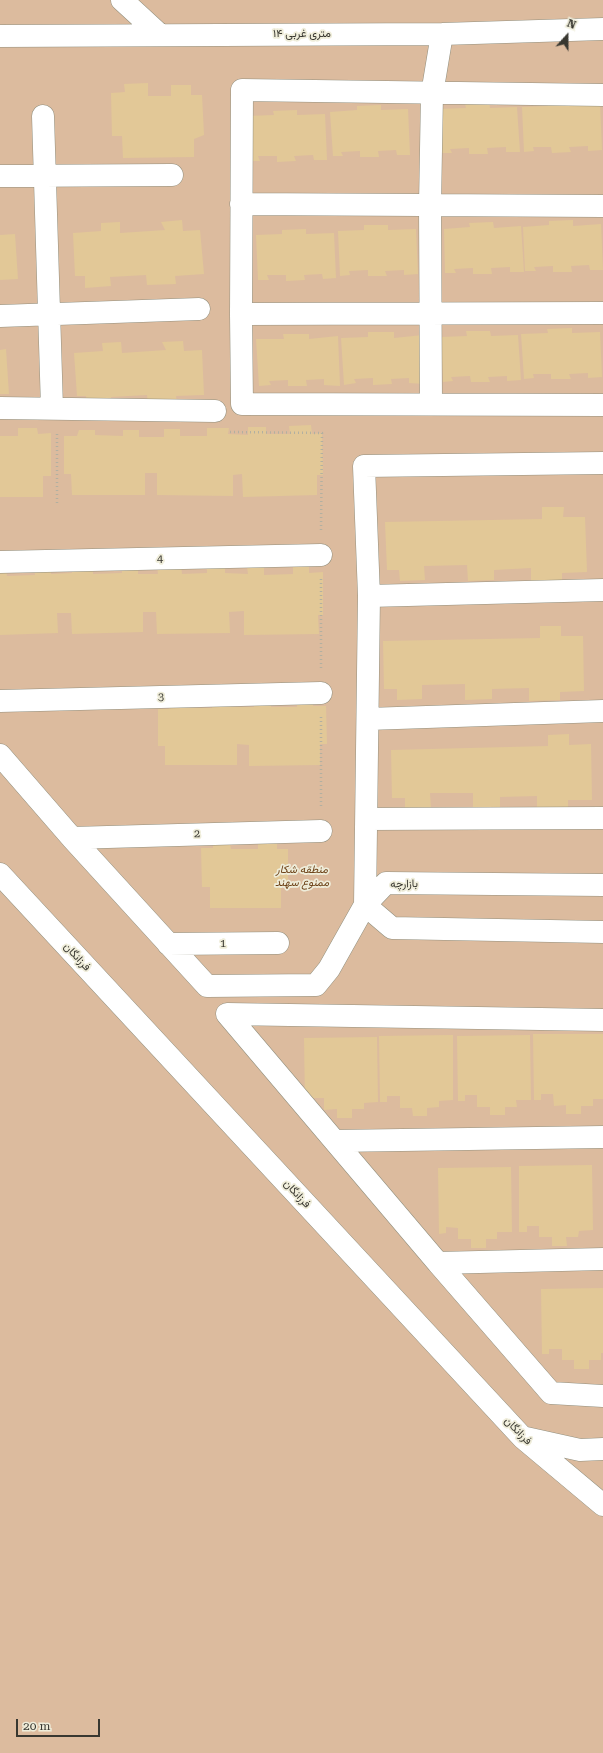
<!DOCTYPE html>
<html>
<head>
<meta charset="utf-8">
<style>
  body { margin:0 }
  #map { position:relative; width:603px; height:1753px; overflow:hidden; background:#efedda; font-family:"Roboto Serif",serif }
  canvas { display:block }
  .north { position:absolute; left:547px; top:16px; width:40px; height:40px; -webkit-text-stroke:3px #efedda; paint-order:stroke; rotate:21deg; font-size:11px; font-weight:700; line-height:16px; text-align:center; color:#383730 }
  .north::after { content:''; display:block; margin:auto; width:14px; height:18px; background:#383730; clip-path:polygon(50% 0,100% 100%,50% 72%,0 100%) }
  .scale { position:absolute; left:16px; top:1719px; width:84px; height:18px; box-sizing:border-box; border:2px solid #383730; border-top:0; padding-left:5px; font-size:12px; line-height:14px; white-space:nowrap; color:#383730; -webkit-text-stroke:3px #efedda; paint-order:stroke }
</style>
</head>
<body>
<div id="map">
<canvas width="603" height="1753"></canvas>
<div class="north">N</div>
<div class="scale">20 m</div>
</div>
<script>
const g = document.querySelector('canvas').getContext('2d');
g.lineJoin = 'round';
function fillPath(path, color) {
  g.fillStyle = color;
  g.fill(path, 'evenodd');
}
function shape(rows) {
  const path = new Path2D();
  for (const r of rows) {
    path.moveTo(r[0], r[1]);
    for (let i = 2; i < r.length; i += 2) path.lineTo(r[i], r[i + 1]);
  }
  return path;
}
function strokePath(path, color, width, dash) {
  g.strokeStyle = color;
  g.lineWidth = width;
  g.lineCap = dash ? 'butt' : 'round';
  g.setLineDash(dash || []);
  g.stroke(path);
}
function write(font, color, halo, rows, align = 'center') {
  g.font = font + ' "Roboto Serif",Vazirmatn,serif';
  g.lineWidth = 3.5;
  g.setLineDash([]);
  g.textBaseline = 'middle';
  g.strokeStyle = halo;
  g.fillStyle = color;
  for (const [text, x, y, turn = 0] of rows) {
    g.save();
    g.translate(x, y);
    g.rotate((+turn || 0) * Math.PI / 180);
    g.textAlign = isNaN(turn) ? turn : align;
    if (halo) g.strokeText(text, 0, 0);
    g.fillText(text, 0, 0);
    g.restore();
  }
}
const green = shape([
  [0,0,603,0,603,1753,0,1753]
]);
const building = shape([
  [148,83,148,96,171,96,171,85,191,85,191,95,202,95,204,135,194,139,194,157,123,158,122,136,112,136,111,93,125,92,124,84],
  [572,101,572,106,600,104,602,150,588,151,588,146,569,147,571,152,552,153,551,147,533,147,534,151,524,152,522,107,548,106,547,102],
  [489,102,490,108,517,107,520,152,506,152,506,147,487,148,488,154,469,154,469,148,450,149,452,153,442,153,439,109,466,108,465,104],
  [381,105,381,110,408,109,410,155,397,155,396,150,378,151,379,157,360,157,360,151,341,152,343,156,333,156,330,112,357,110,357,106],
  [297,110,297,115,325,114,327,160,314,160,313,155,294,156,296,161,277,162,277,156,258,156,260,161,249,161,247,116,274,115,273,111],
  [182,220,183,231,200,230,204,274,175,276,176,284,147,285,146,275,110,277,111,286,85,288,85,276,75,276,73,233,101,231,101,223,120,222,120,233,165,230,161,222],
  [573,220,573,226,601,224,603,270,590,270,589,265,571,266,572,272,553,272,553,266,534,267,536,271,525,271,523,227,549,225,549,221],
  [493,222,494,228,521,226,524,272,510,272,510,267,491,268,492,274,473,274,473,268,454,269,456,273,445,273,444,229,470,227,469,223],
  [364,225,388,225,388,230,416,229,418,274,404,275,404,270,385,271,387,276,368,276,368,270,349,271,350,275,340,276,338,231,364,230],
  [306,229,306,234,334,233,336,278,323,279,322,274,304,275,305,280,286,281,286,275,267,275,269,280,258,280,256,235,282,234,282,230],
  [15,234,18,279,0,280,0,235],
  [572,328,572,333,600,332,602,377,588,378,588,373,569,374,571,379,551,379,551,374,533,374,534,378,524,379,521,334,548,333,547,329],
  [466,331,490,331,491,336,518,335,521,380,507,381,507,376,488,377,490,382,471,382,470,376,451,377,453,381,443,382,441,337,467,336],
  [368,332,394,332,394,338,423,335,425,384,409,383,409,378,391,379,392,384,373,385,373,378,354,379,356,383,344,385,341,338,368,337],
  [283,334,309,334,309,339,338,336,340,386,324,385,324,379,306,380,307,386,288,386,288,380,269,381,271,385,259,386,256,339,284,339],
  [183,341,184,351,202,350,204,395,176,396,177,404,148,405,147,395,111,397,111,406,87,407,86,396,77,396,74,353,103,351,102,343,121,342,122,353,166,350,162,342],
  [6,349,9,394,0,394,0,350],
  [311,425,312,434,322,433,323,475,317,475,317,495,243,497,242,474,233,475,233,496,157,495,157,473,145,473,145,495,72,495,71,474,64,474,64,436,77,436,79,430,95,430,95,435,123,436,123,430,139,430,139,437,164,437,164,429,180,429,180,436,207,436,207,428,229,428,228,434,248,435,248,427,266,427,266,434,290,434,289,426],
  [18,428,37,428,38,434,51,433,51,476,43,476,43,497,0,497,0,436,18,436],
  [542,507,564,507,563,517,585,517,587,572,562,573,562,581,531,582,531,568,494,570,494,580,468,581,467,565,424,566,425,580,400,581,399,570,387,570,385,522,542,519],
  [225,565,225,573,248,574,247,567,264,567,264,575,293,574,293,566,309,566,309,573,323,572,323,615,318,615,319,634,244,635,244,611,229,612,230,633,157,634,156,612,143,612,143,632,72,634,71,613,57,613,58,633,0,635,0,570,6,570,7,576,35,575,34,569,51,568,51,574,72,573,72,567,93,567,93,574,122,573,122,567,138,567,138,574,158,574,157,566,181,566,182,574,207,573,207,566],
  [540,626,561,626,561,636,583,636,584,691,560,692,560,700,529,701,529,688,492,689,492,699,465,700,465,684,422,685,422,699,397,700,397,689,384,689,383,641,540,638],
  [297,699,313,699,313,706,326,706,327,744,320,744,320,765,249,766,249,745,237,744,237,765,165,765,165,746,158,746,158,709,169,709,169,702,185,702,185,708,212,708,212,701,231,701,231,707,254,707,253,701,271,700,271,707,297,707],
  [569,734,569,745,591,744,592,800,568,800,568,809,537,810,537,796,500,797,500,808,473,808,473,793,430,793,431,808,405,808,405,798,392,798,391,750,548,746,548,735],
  [213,842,230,843,231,849,258,849,258,843,277,842,277,849,288,849,288,886,281,886,281,908,210,908,210,887,202,887,201,848,213,848],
  [533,1034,603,1034,603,1099,593,1099,593,1106,581,1106,581,1114,566,1114,566,1105,554,1106,553,1094,541,1094,541,1100,534,1100],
  [453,1035,453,1100,439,1101,439,1107,427,1108,427,1116,413,1116,412,1108,400,1108,400,1096,387,1096,387,1102,380,1102,379,1036],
  [530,1035,531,1100,516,1100,517,1107,505,1107,505,1115,490,1115,490,1107,477,1107,477,1095,465,1095,465,1101,458,1101,457,1036],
  [377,1037,378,1102,364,1103,364,1109,352,1109,352,1118,337,1118,337,1109,324,1110,324,1098,312,1098,305,1104,304,1038],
  [592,1165,593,1230,579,1231,578,1237,566,1237,567,1246,552,1246,552,1237,539,1237,539,1226,527,1226,527,1232,519,1232,519,1166],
  [511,1167,512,1232,497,1232,497,1239,486,1239,486,1248,471,1248,471,1239,458,1239,458,1228,446,1227,446,1233,439,1234,438,1168],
  [603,1288,603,1353,601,1353,601,1360,589,1360,589,1369,574,1369,574,1360,562,1360,562,1349,549,1349,549,1354,542,1354,541,1289]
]);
const path = shape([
  [230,432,322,433,321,530],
  [57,434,57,505],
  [321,579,321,668],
  [321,806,321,717]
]);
const minor = shape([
  [122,0,159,34],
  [0,36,442,34,603,29],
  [603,95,242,90,241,314,242,404,603,405],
  [43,116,52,408],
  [0,176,172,175],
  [241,204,603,206],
  [241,314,603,313],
  [0,316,199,309],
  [431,403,430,205,432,94,442,34],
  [0,408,215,411],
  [0,562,321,555],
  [369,596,603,590],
  [0,701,321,693],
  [368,719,603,711],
  [0,755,72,838,207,986,316,985,329,969,365,905,369,596,364,466,603,463],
  [367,819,603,818],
  [72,838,321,831],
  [365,905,386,883,603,885],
  [365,905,392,928,603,932],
  [168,944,278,943],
  [335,1141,603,1137],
  [603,1259,438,1263,551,1393,603,1396],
  [438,1263,227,1014,603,1020]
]);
const major = shape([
  [0,874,523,1438,603,1505],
  [526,1438,580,1450,603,1449]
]);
const streetNames = [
  ["۱۴ متری غربی",302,34],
  ["4",160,559,-1],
  ["3",161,697,-1],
  ["2",197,834,-1],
  ["بازارچه",404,884,-1],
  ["1",223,944],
  ["فرزانگان",77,957,47],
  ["فرزانگان",297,1194,47],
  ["فرزانگان",518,1431,45]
];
const parkNames = [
  ["منطقه شکار",302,870],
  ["ممنوع سهند",302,883]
];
fillPath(green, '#dcbb9e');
fillPath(building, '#e2c897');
strokePath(minor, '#92907f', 23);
strokePath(major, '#92907f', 23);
strokePath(path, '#b2b0a1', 2.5, [1, 3]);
strokePath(minor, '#fff', 22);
strokePath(major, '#fff', 22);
write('11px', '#383730', '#efedda', streetNames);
write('italic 11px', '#6f451b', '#efedda', parkNames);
</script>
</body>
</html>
